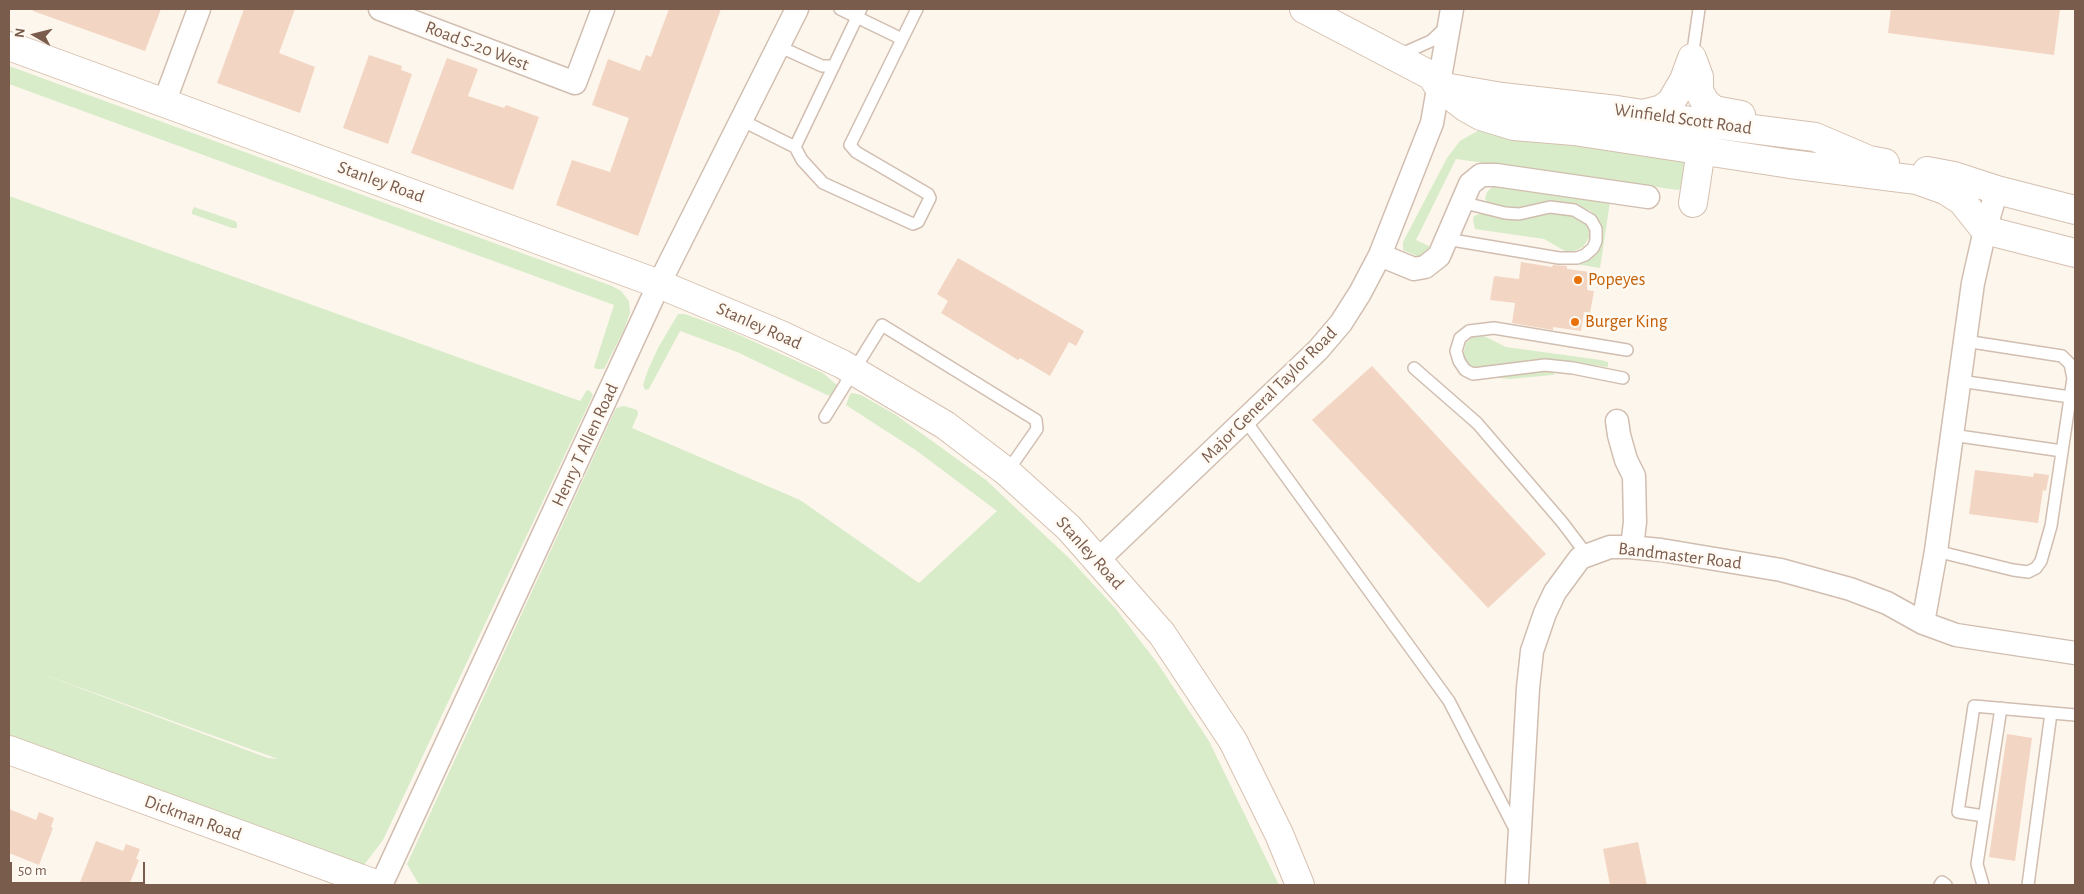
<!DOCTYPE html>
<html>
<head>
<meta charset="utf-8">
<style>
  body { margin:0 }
  #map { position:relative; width:2084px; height:894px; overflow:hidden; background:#fdf6ec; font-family:"Alegreya Sans",sans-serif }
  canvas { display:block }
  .frame { position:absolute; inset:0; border:10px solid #7a5c4d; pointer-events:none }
  .north { position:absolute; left:10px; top:10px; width:50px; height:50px; -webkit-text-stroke:4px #fffaf3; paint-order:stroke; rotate:278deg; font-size:14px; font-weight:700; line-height:20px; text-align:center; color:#7a5c4d }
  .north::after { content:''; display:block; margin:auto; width:18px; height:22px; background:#7a5c4d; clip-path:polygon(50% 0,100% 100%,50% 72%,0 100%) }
  .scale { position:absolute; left:10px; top:862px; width:135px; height:22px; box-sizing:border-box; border:2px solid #7a5c4d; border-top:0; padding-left:6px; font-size:15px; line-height:18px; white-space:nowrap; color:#7a5c4d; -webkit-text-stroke:4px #fffaf3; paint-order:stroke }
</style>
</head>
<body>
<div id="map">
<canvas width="2084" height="894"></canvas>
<div class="frame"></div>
<div class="north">N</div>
<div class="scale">50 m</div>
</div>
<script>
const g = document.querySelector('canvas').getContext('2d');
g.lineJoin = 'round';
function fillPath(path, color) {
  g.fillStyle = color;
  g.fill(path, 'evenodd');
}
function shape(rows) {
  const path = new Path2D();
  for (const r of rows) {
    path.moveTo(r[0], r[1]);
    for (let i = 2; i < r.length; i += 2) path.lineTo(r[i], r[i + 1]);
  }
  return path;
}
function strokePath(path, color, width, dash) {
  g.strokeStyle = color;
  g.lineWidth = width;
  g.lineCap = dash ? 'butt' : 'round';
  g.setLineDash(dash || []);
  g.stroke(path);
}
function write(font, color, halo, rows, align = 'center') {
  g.font = font + ' "Alegreya Sans",sans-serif';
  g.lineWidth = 5;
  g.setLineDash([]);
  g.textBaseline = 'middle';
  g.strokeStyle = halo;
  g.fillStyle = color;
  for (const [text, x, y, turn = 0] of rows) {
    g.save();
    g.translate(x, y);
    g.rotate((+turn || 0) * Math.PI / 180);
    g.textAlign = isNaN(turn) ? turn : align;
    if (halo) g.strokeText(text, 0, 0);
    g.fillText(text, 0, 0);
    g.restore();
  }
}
const green = shape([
  [9,66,612,286,621,291,629,301,630,313,623,332,604,369,596,369,594,367,614,305,9,84],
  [1481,129,1679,153,1689,164,1684,187,1678,190,1456,159,1416,240,1429,246,1429,252,1421,258,1403,250,1403,242,1447,158,1460,141],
  [1494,185,1610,202,1600,268,1576,264,1591,259,1601,245,1602,238,1600,222,1591,211,1574,204,1564,203,1550,203,1513,209,1488,203,1485,199,1487,192],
  [9,196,580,401,587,390,590,391,593,395,383,840,364,865,9,739],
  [31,670,278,759,268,758],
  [194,207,235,221,237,223,237,228,232,228,192,214,192,211],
  [1482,213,1515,220,1549,214,1574,215,1586,222,1589,228,1589,238,1583,247,1572,252,1565,251,1544,239,1475,229,1473,220,1474,216],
  [678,314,685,314,726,329,823,373,838,386,832,396,827,395,737,352,680,331,649,389,645,390,643,385,648,370,658,348],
  [1484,336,1506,347,1601,360,1608,362,1608,367,1541,359,1478,368,1470,366,1466,362,1463,355,1466,343,1472,337],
  [1542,370,1554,370,1555,373,1553,375,1510,379,1499,378,1499,376],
  [853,393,861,395,896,415,986,480,1070,559,1116,609,1158,664,1209,741,1279,885,423,885,418,883,407,864,616,408,624,406,637,410,638,414,632,428,800,500,919,583,997,511,917,451,846,405,850,394]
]);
const building = shape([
  [33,9,161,9,145,51,33,11],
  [244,9,295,9,279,53,315,67,300,113,217,83],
  [669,9,721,9,638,236,556,205,572,160,610,172,629,118,592,105,608,59,640,71,646,55,651,57],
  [1891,9,2060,9,2054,55,1888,33],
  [369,55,402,66,401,70,412,74,388,144,343,128],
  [447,58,478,69,468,96,504,108,506,105,539,117,513,190,411,153],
  [958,258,1084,331,1076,346,1069,342,1050,376,1020,358,1018,360,941,313,948,301,937,294],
  [1521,262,1552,267,1553,265,1567,266,1567,269,1590,272,1587,290,1594,291,1590,313,1584,312,1581,331,1553,327,1553,330,1512,323,1515,303,1490,300,1494,276,1519,279],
  [1372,366,1546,554,1488,608,1312,420],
  [1975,470,2033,477,2034,473,2049,475,2046,491,2043,490,2038,523,1969,514],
  [2007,734,2032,738,2015,861,1989,857],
  [9,809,36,820,39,812,54,818,51,827,53,828,39,865,9,853],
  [96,841,123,851,126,844,140,849,136,859,139,860,129,885,79,885],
  [1638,842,1647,885,1610,885,1603,849]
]);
const lane = shape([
  [840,9,902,39],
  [778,46,822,66,834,66],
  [1397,56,1431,41,1445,28],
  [1692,58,1699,9],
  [741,120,795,147,802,160,823,183,913,224,918,222,930,198,928,194,856,152,850,145,917,9],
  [795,147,861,9],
  [1446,239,1559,258,1577,258,1585,255,1593,248,1596,241,1596,229,1591,220,1574,210,1550,207,1519,214,1505,213,1461,202],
  [1414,368,1477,423,1562,522,1587,555],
  [1623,378,1573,368,1545,365,1473,374,1465,370,1459,361,1456,351,1460,338,1469,331,1494,328,1627,350],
  [1960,381,2070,397],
  [825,417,882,325,1036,420,1037,429,1007,472],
  [1245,420,1449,701,1516,831],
  [1952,435,2062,451],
  [1936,551,2013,570,2028,572,2036,568,2041,561,2051,526,2073,378,2070,364,2062,356,1965,341],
  [1984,816,1958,812,1974,706,2075,715],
  [1940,885,1942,882,1946,885],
  [1983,885,1977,864,2001,708],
  [2028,885,2051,713]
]);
const street = shape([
  [380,9,575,83,603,9],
  [164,103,199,9],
  [1380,255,1414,269,1425,267,1439,256,1470,184,1481,175,1496,175,1648,197],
  [1617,421,1619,435,1626,460,1634,476,1635,522,1632,547],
  [1097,561,1318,350,1341,323,1360,293,1380,255,1432,123,1452,9],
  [1923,623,1936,551,1973,283,1985,230,1997,190],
  [1517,882,1528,688,1532,651,1545,613,1555,592,1580,558,1610,547,1629,547,1661,550,1781,570,1850,589,1887,603,1923,623,1956,635,2075,653],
  [381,885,659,284,797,9]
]);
const secondary = shape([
  [1304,9,1432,76,1438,86,1465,107,1481,116,1514,126,1574,131,1790,164,1917,180,1945,190,1962,201,1985,230,2075,253],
  [9,46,659,284,781,335,842,364,945,425,1007,472,1069,528,1162,634,1233,741,1279,834,1300,885],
  [1692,58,1699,77,1699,91,1705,102,1714,110,1741,115],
  [1444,87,1502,97,1617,110,1682,120,1815,137,1869,160,1885,163],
  [1643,114,1662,109,1671,102,1684,80,1692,58],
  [1927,171,1954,176,1997,190,2075,210],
  [1693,203,1701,150],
  [9,750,378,885]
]);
const markers = [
  [1578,280,5,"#e8710a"],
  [1575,322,5,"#e8710a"]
];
const streetNames = [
  ["Road S-20 West",477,46,21],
  ["Winfield Scott Road",1683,119,8],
  ["Stanley Road",381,182,20],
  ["Stanley Road",759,326,24],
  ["Major General Taylor Road",1269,395,-45],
  ["Henry T Allen Road",585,445,-65],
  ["Stanley Road",1090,553,48],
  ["Bandmaster Road",1680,556,7],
  ["Dickman Road",193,818,20]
];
const foodNames = [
  ["Popeyes",1588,280],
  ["Burger King",1585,322]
];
fillPath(green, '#d8ecc9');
fillPath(building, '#f3d5c3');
strokePath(lane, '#d1beb0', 14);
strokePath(street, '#d1beb0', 25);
strokePath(secondary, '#d6c0b0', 30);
strokePath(lane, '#fff', 11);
strokePath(street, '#fff', 22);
strokePath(secondary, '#fff', 28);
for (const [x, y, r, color] of markers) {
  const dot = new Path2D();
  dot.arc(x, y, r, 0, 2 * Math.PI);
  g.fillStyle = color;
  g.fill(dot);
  strokePath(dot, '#fffaf3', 2);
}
write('18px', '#7a5c4d', '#fffaf3', streetNames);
write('18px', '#c56008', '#fffaf3', foodNames, 'left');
</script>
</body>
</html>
